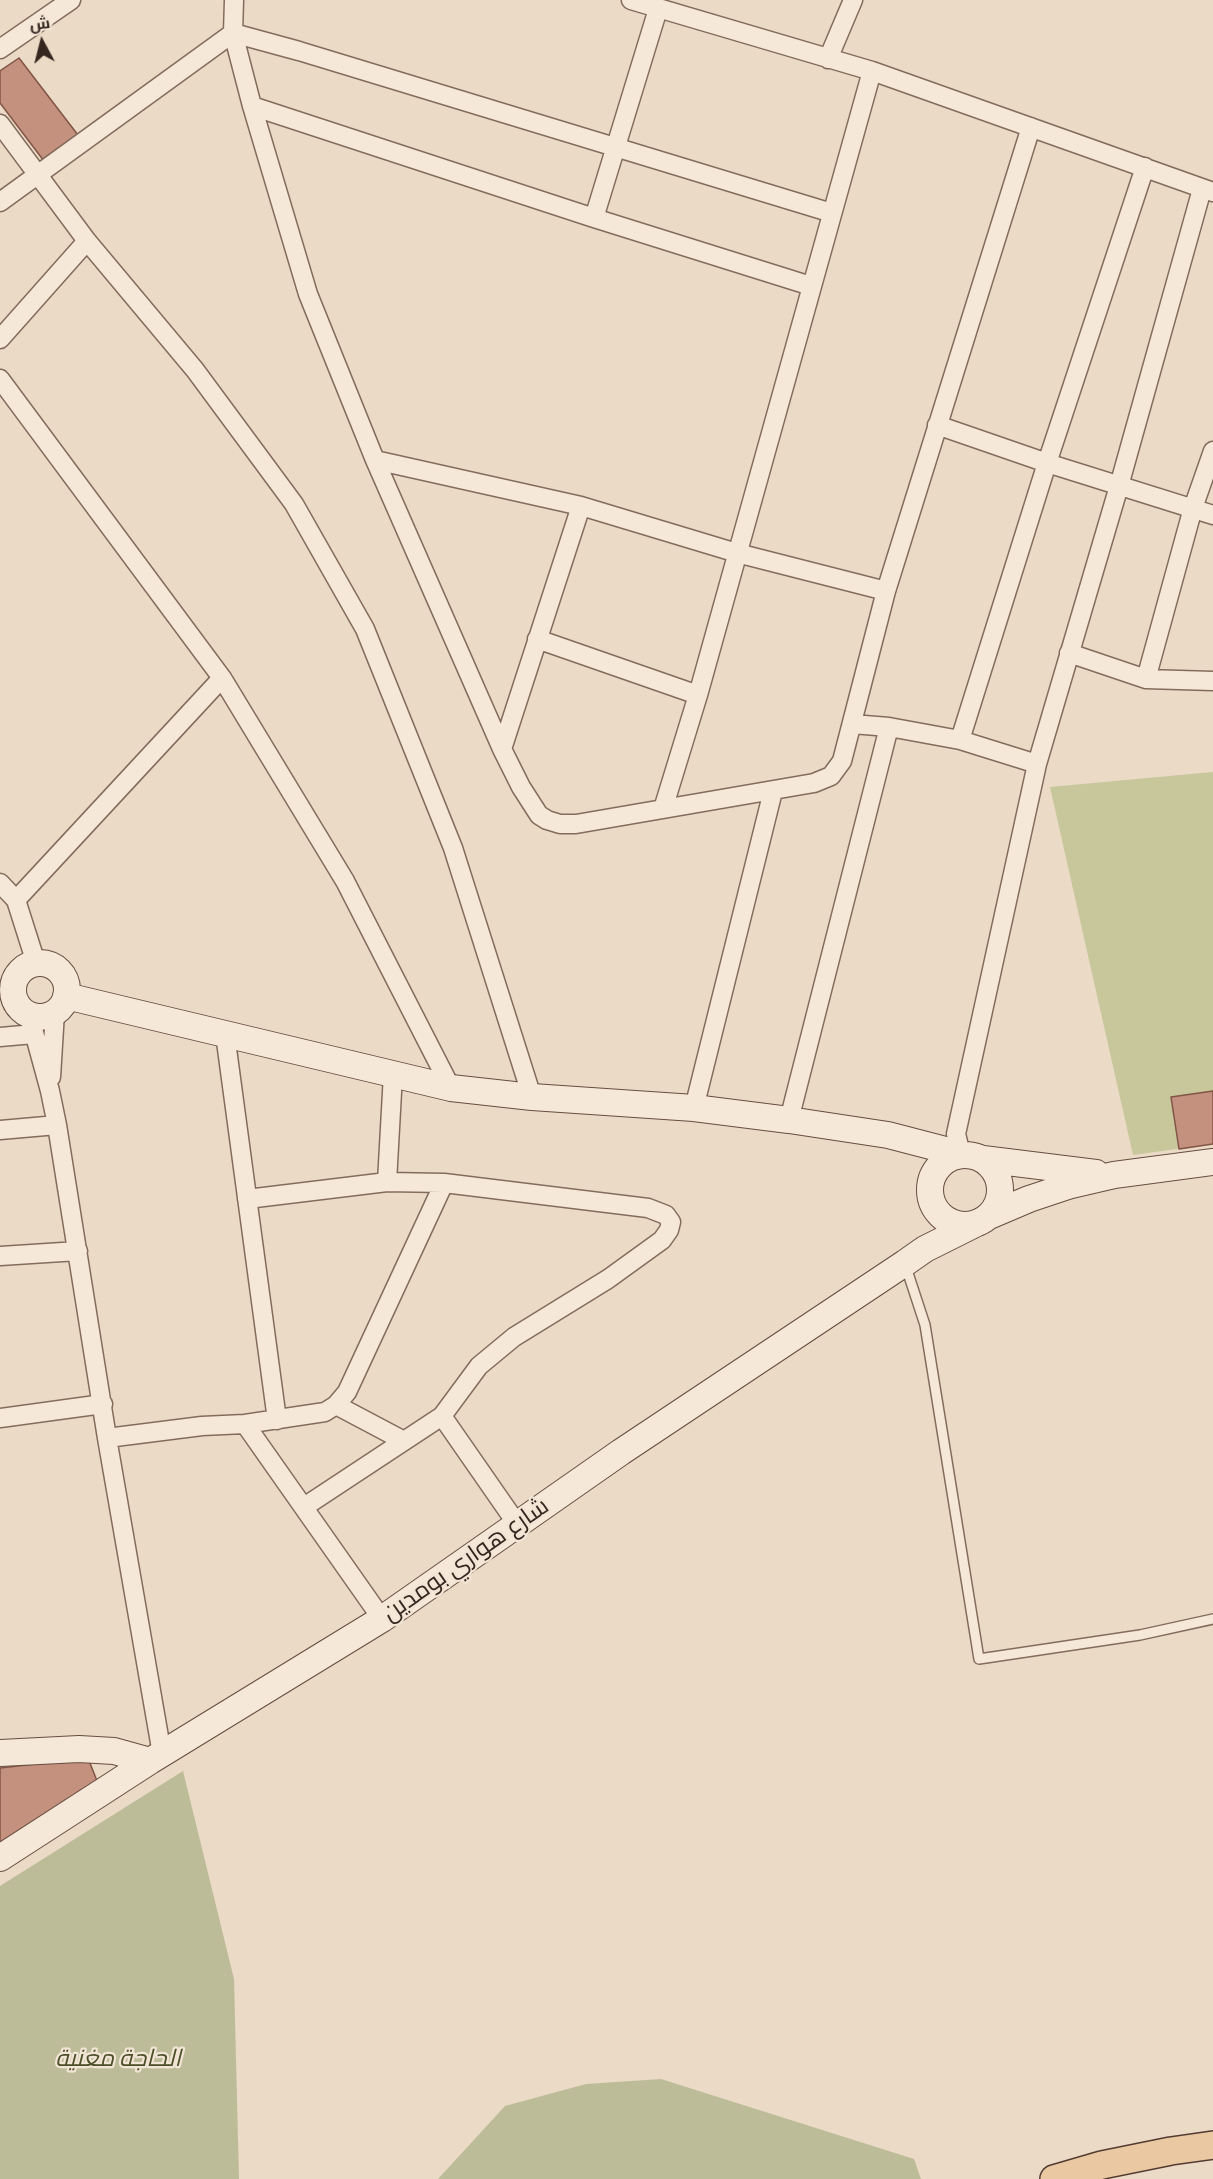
<!DOCTYPE html>
<html>
<head>
<meta charset="utf-8">
<style>
  body { margin:0 }
  #map { position:relative; width:1213px; height:2179px; overflow:hidden; background:#eadac6; font-family:"Zilla Slab",Cairo,serif }
  canvas { display:block }
  .north { position:absolute; left:12px; top:12px; width:60px; height:60px; -webkit-text-stroke:4px #f2e5d5; paint-order:stroke; rotate:353deg; font-size:16px; font-weight:700; line-height:24px; text-align:center; color:#352720 }
  .north::after { content:''; display:block; margin:auto; width:21px; height:27px; background:#352720; clip-path:polygon(50% 0,100% 100%,50% 72%,0 100%) }
</style>
</head>
<body>
<div id="map">
<canvas width="1213" height="2179"></canvas>
<div class="north">ش</div>
</div>
<script>
const g = document.querySelector('canvas').getContext('2d');
g.lineJoin = 'round';
function fillPath(path, color) {
  g.fillStyle = color;
  g.fill(path, 'evenodd');
}
function shape(rows) {
  const path = new Path2D();
  for (const r of rows) {
    if (r.length === 3) {
      path.moveTo(r[0] + r[2], r[1]);
      path.arc(r[0], r[1], r[2], 0, 2 * Math.PI);
      continue;
    }
    path.moveTo(r[0], r[1]);
    for (let i = 2; i < r.length; i += 2) path.lineTo(r[i], r[i + 1]);
  }
  return path;
}
function strokePath(path, color, width, dash) {
  g.strokeStyle = color;
  g.lineWidth = width;
  g.lineCap = dash ? 'butt' : 'round';
  g.setLineDash(dash || []);
  g.stroke(path);
}
function write(font, color, halo, rows, align = 'center') {
  g.font = font + ' "Zilla Slab",Cairo,serif';
  g.lineWidth = 4.5;
  g.setLineDash([]);
  g.textBaseline = 'middle';
  g.strokeStyle = halo;
  g.fillStyle = color;
  for (const [text, x, y, turn = 0] of rows) {
    g.save();
    g.translate(x, y);
    g.rotate((+turn || 0) * Math.PI / 180);
    g.textAlign = isNaN(turn) ? turn : align;
    if (halo) g.strokeText(text, 0, 0);
    g.fillText(text, 0, 0);
    g.restore();
  }
}
const green = shape([
  [1213,772,1213,1144,1133,1155,1050,787]
]);
const cemetery = shape([
  [183,1771,234,1979,239,2179,0,2179,0,1886],
  [661,2079,914,2159,921,2179,438,2179,505,2106,586,2084]
]);
const building = shape([
  [19,58,81,139,47,165,0,103,0,71,19,58],
  [1213,1091,1213,1144,1179,1149,1171,1097,1213,1091],
  [88,1758,99,1786,0,1847,0,1768,88,1758]
]);
const lane = shape([
  [905,1264,925,1325,979,1659,1140,1635,1213,1619]
]);
const street = shape([
  [234,0,233,33,252,106,308,294,375,460,502,749,521,787,539,815,547,820,560,824,576,824,814,783,831,776,842,761,886,591,1031,127],
  [631,0,872,71,1213,192],
  [0,49,71,0],
  [828,59,853,0],
  [252,106,594,218,811,286],
  [0,124,87,241,195,370,294,504,365,629,453,848,532,1097],
  [0,202,233,33,299,51,832,213],
  [594,218,658,9],
  [0,339,87,241],
  [0,379,222,678,345,881,451,1088],
  [937,425,1047,463,1213,515],
  [375,460,581,506,737,553,886,591],
  [537,639,698,695],
  [1069,653,1146,679,1213,681],
  [1146,679,1193,508,1213,451],
  [852,724,889,727,960,740,1037,764,1119,486,1202,189],
  [960,740,1047,463,1145,167],
  [502,749,581,506],
  [663,809,698,695,872,71],
  [0,883,16,900,36,963],
  [16,900,222,678],
  [29,1014,50,1091,57,1125,107,1438,162,1754],
  [225,1034,277,1420],
  [0,1037,34,1034],
  [51,1077,55,1012],
  [694,1108,773,791],
  [789,1120,889,727],
  [0,1130,57,1125],
  [961,1154,956,1134,1037,764],
  [387,1182,393,1074],
  [247,1199,387,1182,444,1183,648,1208,666,1215,671,1222,669,1230,662,1240,608,1279,514,1337,479,1366,442,1416,304,1507],
  [0,1256,78,1251],
  [336,1405,404,1441],
  [442,1416,517,1524],
  [0,1418,103,1404],
  [245,1424,325,1412,336,1405,347,1392,444,1183],
  [107,1438,202,1426,245,1424,382,1619]
]);
const secondary = shape([
  [40,990,27],
  [66,996,451,1088,532,1097,694,1108,789,1120,888,1135,961,1154],
  [965,1190,35],
  [983,1159,1096,1173],
  [989,1216,1029,1199,1071,1185,1114,1175,1213,1162],
  [0,1753,79,1749,114,1751,150,1761],
  [0,1858,150,1761,382,1619,621,1452,905,1263,925,1249,979,1222]
]);
const primary = shape([
  [1054,2179,1102,2165,1171,2151,1213,2145]
]);
const streetNames = [
  ["شارع هواري بومدين",466,1560,-35]
];
const parkNames = [
  ["الحاجة مغنية",118,2059]
];
fillPath(green, '#c8c69b');
fillPath(cemetery, '#bdbc99');
fillPath(building, '#c5917f');
strokePath(building, '#815445', 1.5);
strokePath(lane, '#846c5d', 12);
strokePath(street, '#846c5d', 21);
strokePath(secondary, '#664d40', 28);
strokePath(primary, '#523b31', 30);
strokePath(lane, '#f6e8d8', 9);
strokePath(street, '#f6e8d8', 18);
strokePath(secondary, '#f6e8d8', 26);
strokePath(primary, '#eac8a1', 27);
write('24px', '#352720', '#f2e5d5', streetNames);
write('italic 24px', '#4c5028', '#f2e5d5', parkNames);
</script>
</body>
</html>
